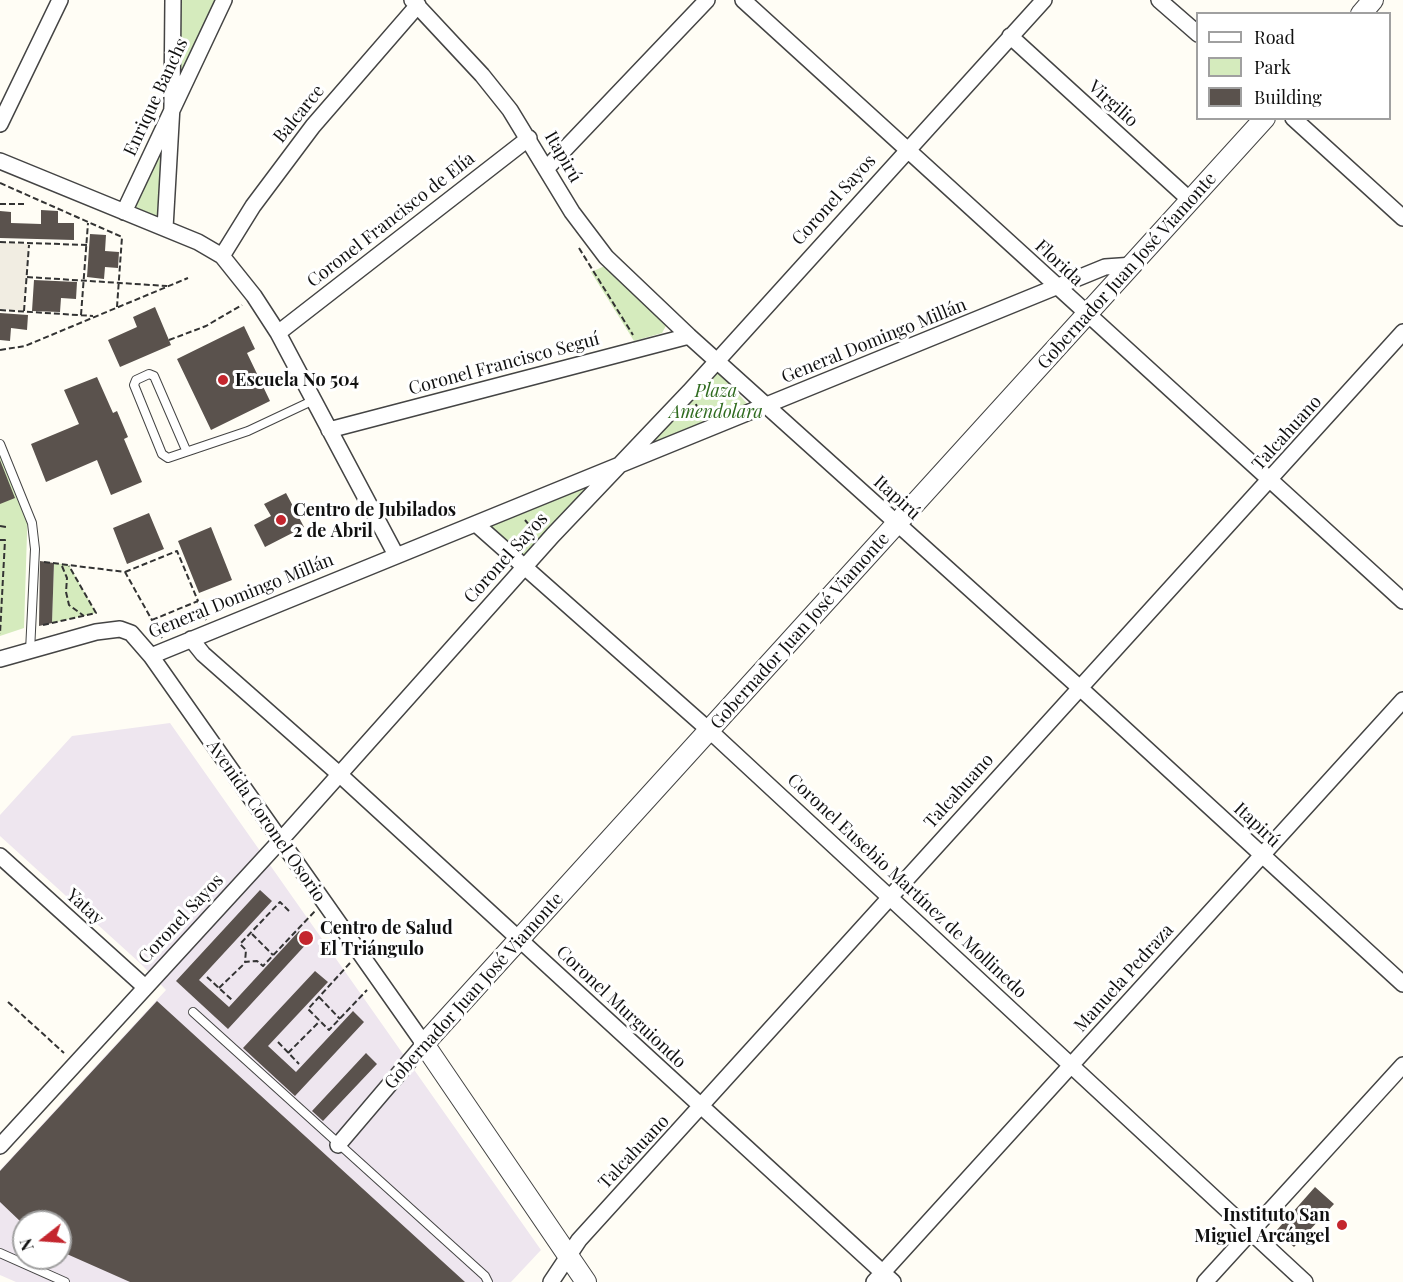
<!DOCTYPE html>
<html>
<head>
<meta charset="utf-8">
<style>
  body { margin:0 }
  #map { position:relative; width:1403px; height:1282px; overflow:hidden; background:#fffdf5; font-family:"Playfair Display",serif }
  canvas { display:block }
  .legend { position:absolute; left:1196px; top:12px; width:195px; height:108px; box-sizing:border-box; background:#fff; border:2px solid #a0a0a0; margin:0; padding:8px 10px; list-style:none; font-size:18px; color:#111 }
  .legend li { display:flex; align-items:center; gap:12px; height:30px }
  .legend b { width:30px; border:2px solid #a0a0a0 }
  .north { position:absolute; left:12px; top:1210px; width:60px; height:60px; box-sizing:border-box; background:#fff; border:2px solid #a0a0a0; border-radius:50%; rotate:253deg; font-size:16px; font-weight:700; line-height:24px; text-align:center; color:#111 }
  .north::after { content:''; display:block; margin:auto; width:21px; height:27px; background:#c4262e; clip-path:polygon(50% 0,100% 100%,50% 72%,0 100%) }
</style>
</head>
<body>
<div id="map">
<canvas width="1403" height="1282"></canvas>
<ul class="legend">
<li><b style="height:8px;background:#fff"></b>Road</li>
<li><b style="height:16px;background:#d5ebbd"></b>Park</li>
<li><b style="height:16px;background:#5a524d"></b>Building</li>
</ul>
<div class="north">N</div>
</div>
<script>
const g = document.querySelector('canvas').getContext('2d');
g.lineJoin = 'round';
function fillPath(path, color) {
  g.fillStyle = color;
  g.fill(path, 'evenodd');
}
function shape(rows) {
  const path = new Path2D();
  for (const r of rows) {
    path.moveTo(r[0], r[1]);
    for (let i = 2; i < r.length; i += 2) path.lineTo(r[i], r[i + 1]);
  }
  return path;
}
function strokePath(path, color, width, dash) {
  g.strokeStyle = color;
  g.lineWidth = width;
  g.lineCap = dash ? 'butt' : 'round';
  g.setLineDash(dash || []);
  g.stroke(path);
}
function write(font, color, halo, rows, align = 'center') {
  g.font = font + ' "Playfair Display",serif';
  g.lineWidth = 6;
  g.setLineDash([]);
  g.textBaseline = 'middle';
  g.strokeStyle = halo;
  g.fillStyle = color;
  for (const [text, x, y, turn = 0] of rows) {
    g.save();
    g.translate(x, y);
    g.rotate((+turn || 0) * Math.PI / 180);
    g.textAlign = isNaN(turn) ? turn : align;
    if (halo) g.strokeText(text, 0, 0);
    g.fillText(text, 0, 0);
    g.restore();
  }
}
const industrial = shape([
  [170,723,541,1250,511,1282,16,1282,0,1275,0,1170,166,990,141,964,0,836,0,815,72,736],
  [24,1222,60,1222,60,1258,24,1258]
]);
const green = shape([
  [173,0,224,0,172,106,165,228,124,212,172,106],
  [607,265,667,324,662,333,634,341,591,272],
  [717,370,751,408,616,468,525,566,476,524,616,468],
  [0,455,28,502,24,628,0,636],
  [54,563,69,565,96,613,52,623]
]);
const plaza = shape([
  [0,242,29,244,24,311,0,309]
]);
const building = shape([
  [41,210,58,211,58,223,74,223,74,240,0,238,0,211,11,212,11,223,41,224],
  [90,234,106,235,105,251,119,252,118,268,105,267,104,279,87,277],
  [34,280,77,282,76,299,61,298,60,312,32,311],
  [155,307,171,345,120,367,108,340,137,327,133,317],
  [0,313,28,315,27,330,11,328,10,341,0,340],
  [244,326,255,349,247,353,270,401,211,430,177,359],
  [97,377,113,413,117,411,128,437,124,439,142,482,111,495,97,460,46,482,31,444,79,424,64,390],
  [0,460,15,498,0,504],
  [286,493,304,527,265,547,254,525,271,516,264,504],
  [149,513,164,549,127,564,113,528],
  [211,527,232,580,199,593,178,541],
  [40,561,54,563,52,623,39,626],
  [260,890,272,901,199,980,229,1007,299,931,310,940,228,1029,176,981],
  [315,971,328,982,268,1046,296,1072,353,1011,364,1022,295,1096,243,1048],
  [157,1001,465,1282,130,1282,60,1251,60,1222,21,1222,0,1202,0,1171],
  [366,1053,377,1064,323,1121,312,1111],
  [1315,1187,1334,1204,1294,1247,1276,1231]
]);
const path = shape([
  [0,183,122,237,117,307],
  [0,204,27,204],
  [0,242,87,245],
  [579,248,633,335],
  [27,277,167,286],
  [0,310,93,316],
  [24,311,29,245],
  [81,315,88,223],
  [169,340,206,326,242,305],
  [0,350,25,346,188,278],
  [696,404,700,418],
  [525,520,534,531,538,532],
  [0,526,6,527],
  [0,540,5,540,0,634],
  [44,562,125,572,162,638],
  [62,566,67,578,66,592,69,605,84,616],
  [125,572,177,551,206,620],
  [152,620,198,601],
  [43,625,96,613,69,566],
  [289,911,280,902,240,944,246,950,245,962,257,961,263,966,315,911],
  [252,934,273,955],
  [350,963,308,1009,329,1030,367,990],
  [207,977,232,1000],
  [219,988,245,963],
  [319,997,340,1019],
  [8,1002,64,1053],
  [278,1042,299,1064],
  [288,1053,320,1021]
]);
const service = shape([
  [0,444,32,523,35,549,30,651],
  [186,450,154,376,149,374,136,380,134,385,162,454,168,458,248,431,314,400],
  [193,1012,485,1276,488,1282],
  [0,1253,65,1282]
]);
const minor = shape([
  [412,0,482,75,510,110,572,212,606,257,689,336,1080,688,1403,984],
  [743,0,1403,601],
  [1159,0,1198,34],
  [1010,36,1190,200],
  [1293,118,1403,218],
  [0,124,60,0],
  [0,161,198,242,222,256,254,296,278,333,396,555],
  [546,169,707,0],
  [124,212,224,0],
  [165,228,172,106,173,0],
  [222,256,253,206,313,126,418,5],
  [278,333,529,138],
  [329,430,689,336],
  [476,524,710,731,1305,1282],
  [191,639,203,654,339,774,893,1282],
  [151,656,1105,267,1134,265],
  [0,659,96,632,120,629,131,633,151,656,424,1044,338,1145],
  [0,856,145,987],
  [0,1146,280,841,553,535,689,392,1044,0],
  [551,1282,579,1240,1403,332],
  [874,1282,1403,700],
  [1205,1282,1403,1065]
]);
const tertiary = shape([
  [1361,14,1373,0],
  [586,1282,424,1044,1265,118]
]);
const markers = [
  [223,380,6,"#c4262e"],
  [281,520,6,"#c4262e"],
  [306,938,8,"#c4262e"],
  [1342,1225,6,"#c4262e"]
];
const streetNames = [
  ["Enrique Banchs",156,97,-65],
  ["Virgilio",1113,104,42],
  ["Balcarce",299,114,-51],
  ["Itapirú",563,157,60],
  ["Coronel Sayos",834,200,-48],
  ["Coronel Francisco de Elía",391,220,-38],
  ["Florida",1059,263,43],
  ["Gobernador Juan José Viamonte",1127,271,-48],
  ["General Domingo Millán",874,341,-22],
  ["Coronel Francisco Seguí",504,364,-15],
  ["Talcahuano",1287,433,-48],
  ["Itapirú",897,498,42],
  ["Coronel Sayos",506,558,-48],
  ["General Domingo Millán",241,596,-22],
  ["Gobernador Juan José Viamonte",800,631,-48],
  ["Talcahuano",959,791,-48],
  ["Avenida Coronel Osorio",266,821,55],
  ["Itapirú",1257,825,43],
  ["Coronel Eusebio Martínez de Mollinedo",907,886,43],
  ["Yatay",85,907,42],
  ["Coronel Sayos",181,919,-47],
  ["Manuela Pedraza",1124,978,-48],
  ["Gobernador Juan José Viamonte",474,991,-48],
  ["Coronel Murguiondo",621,1007,43],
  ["Talcahuano",634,1152,-47]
];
const poiNames = [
  ["Escuela No 504",235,380],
  ["Centro de Jubilados",293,510],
  ["2 de Abril",293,531],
  ["Centro de Salud",320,928],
  ["El Triángulo",320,949],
  ["Instituto San",1330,1215,"right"],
  ["Miguel Arcángel",1330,1236,"right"]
];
const parkNames = [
  ["Plaza",716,391],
  ["Amendolara",716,412]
];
fillPath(industrial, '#eee6ef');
fillPath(green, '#d5ebbd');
fillPath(plaza, '#f1ede2');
fillPath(building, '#5a524d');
strokePath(service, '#444', 10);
strokePath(minor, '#444', 18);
strokePath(tertiary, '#444', 22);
strokePath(path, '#333', 2, [6, 3]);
strokePath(service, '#fff', 8);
strokePath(minor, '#fff', 15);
strokePath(tertiary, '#fff', 20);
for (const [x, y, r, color] of markers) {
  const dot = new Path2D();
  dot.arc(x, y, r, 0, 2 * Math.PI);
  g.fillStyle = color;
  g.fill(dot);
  strokePath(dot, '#fff', 2);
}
write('18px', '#111', '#fff', streetNames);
write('bold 18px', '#111', '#fff', poiNames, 'left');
write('italic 18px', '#2f6b1f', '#fff', parkNames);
</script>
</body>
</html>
